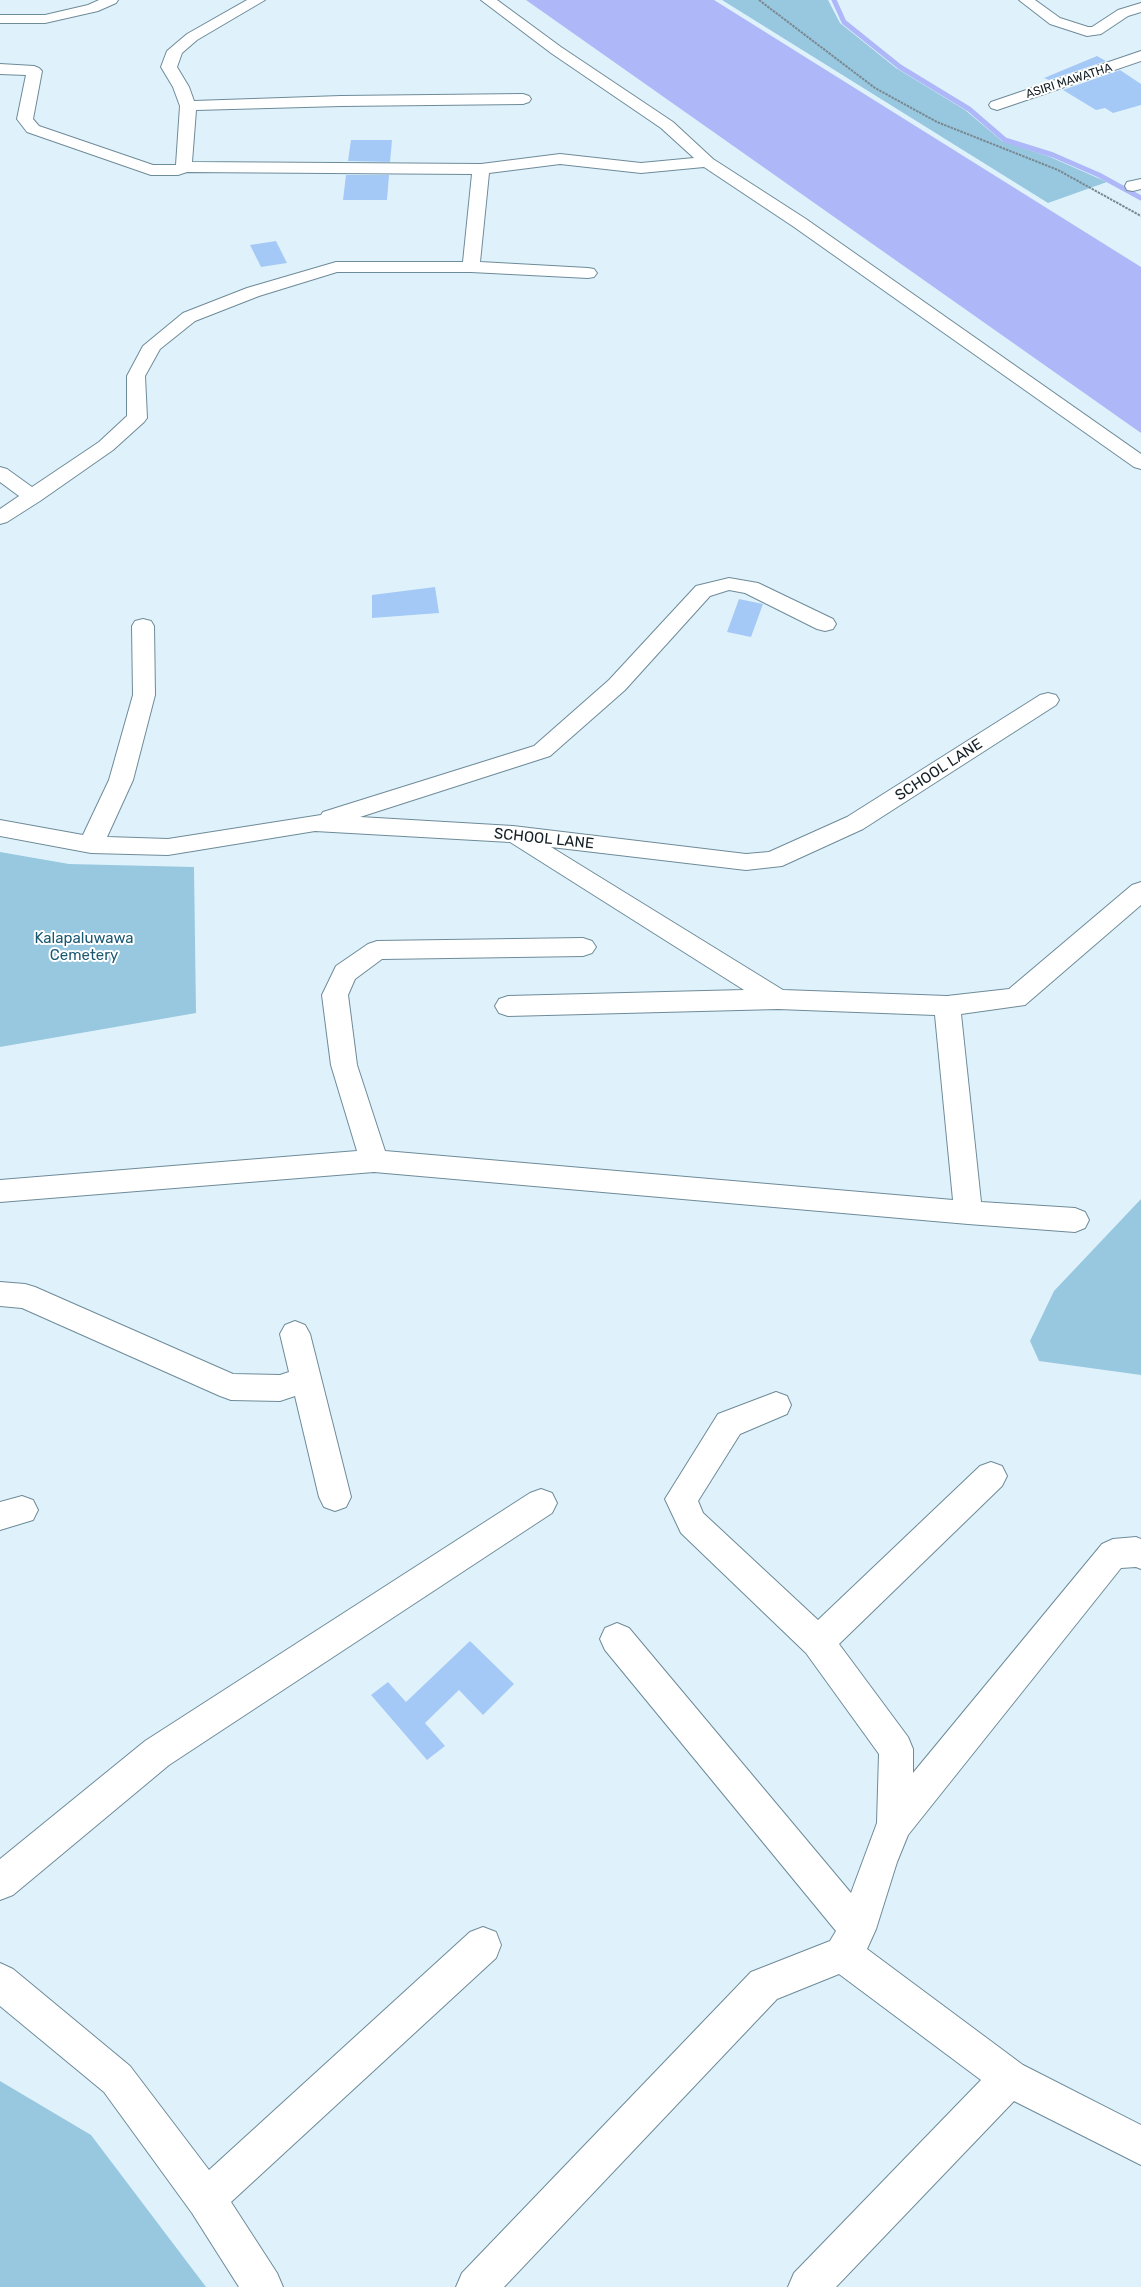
<!DOCTYPE html>
<html>
<head>
<meta charset="utf-8">
<style>
  body { margin:0 }
  canvas { display:block; background:#dff2fb }
</style>
</head>
<body>
<canvas width="1141" height="2287"></canvas>
<script>
const g = document.querySelector('canvas').getContext('2d');
g.lineJoin = 'round';
function fillPath(path, color) {
  g.fillStyle = color;
  g.fill(path, 'evenodd');
}
function shape(rows) {
  const path = new Path2D();
  for (const r of rows) {
    path.moveTo(r[0], r[1]);
    for (let i = 2; i < r.length; i += 2) path.lineTo(r[i], r[i + 1]);
  }
  return path;
}
function strokePath(path, color, width, dash) {
  g.strokeStyle = color;
  g.lineWidth = width;
  g.lineCap = dash ? 'butt' : 'round';
  g.setLineDash(dash || []);
  g.stroke(path);
}
function write(font, color, halo, rows, align = 'center') {
  g.font = font + ' Rubik,sans-serif';
  g.lineWidth = 4;
  g.setLineDash([]);
  g.textBaseline = 'middle';
  g.strokeStyle = halo;
  g.fillStyle = color;
  for (const [text, x, y, turn = 0] of rows) {
    g.save();
    g.translate(x, y);
    g.rotate((+turn || 0) * Math.PI / 180);
    g.textAlign = isNaN(turn) ? turn : align;
    if (halo) g.strokeText(text, 0, 0);
    g.fillText(text, 0, 0);
    g.restore();
  }
}
const green = shape([
  [722,0,828,0,840,23,896,68,965,110,1002,141,1050,157,1107,182,1048,203],
  [0,852,69,864,194,867,196,1013,0,1047],
  [1141,1199,1141,1375,1039,1361,1030,1341,1054,1291],
  [0,2081,91,2135,206,2287,0,2287]
]);
const water = shape([
  [526,0,714,0,1141,267,1141,433]
]);
const stream = shape([
  [834,0,844,22,900,67,969,109,1005,140,1053,155,1099,175,1141,198]
]);
const building = shape([
  [1097,56,1106,61,1049,80,1044,78],
  [1120,70,1141,84,1141,105,1113,113,1105,108,1096,110,1063,90],
  [351,140,392,140,390,162,348,161],
  [346,175,389,175,387,200,343,200],
  [276,241,287,263,261,267,250,245],
  [435,587,439,613,372,618,372,595],
  [739,599,763,604,751,637,727,632],
  [470,1641,514,1684,483,1715,459,1690,425,1723,445,1746,427,1760,371,1695,388,1682,406,1702]
]);
const path = shape([
  [759,0,875,88,937,122,1058,170,1141,216]
]);
const minor = shape([
  [99,0,118,0,116,3,98,11,45,23,0,23,0,15,45,15,88,5,99,0],
  [247,0,265,0,197,40,182,53,177,67,189,87,194,101,341,96,523,94,529,96,531,99,529,102,523,104,341,106,196,110,192,162,481,164,560,154,641,163,694,158,661,128,551,53,481,0,497,0,561,47,673,122,713,159,806,219,1141,454,1141,469,1134,467,794,227,704,167,641,173,560,164,489,173,480,262,588,268,594,269,597,273,594,277,588,278,471,272,337,272,259,296,195,321,160,349,145,376,147,418,144,422,113,450,40,501,7,522,0,524,0,509,19,496,0,482,0,467,7,469,32,487,99,442,127,416,127,376,143,346,183,313,247,288,336,262,463,262,472,174,187,172,178,175,151,175,27,132,17,119,26,75,0,74,0,64,34,66,39,68,42,71,33,119,39,126,153,165,176,165,180,106,173,87,161,67,167,51,187,34,247,0],
  [1019,0,1035,0,1060,18,1088,27,1092,27,1118,10,1141,3,1141,12,1128,16,1101,34,1087,36,1050,24,1019,0],
  [1141,51,1141,61,1003,108,997,110,991,108,989,105,991,102,1141,51],
  [1141,179,1141,189,1133,191,1127,190,1125,186,1127,182,1141,179],
  [729,578,758,583,833,619,836,624,833,629,825,631,817,629,745,593,729,590,710,596,625,690,550,756,360,817,513,826,746,854,769,852,847,817,1040,695,1048,693,1056,695,1059,700,1056,705,863,829,782,866,746,870,551,847,783,990,947,996,1009,989,1132,885,1141,882,1141,905,1025,1005,961,1014,981,1202,1075,1208,1085,1212,1089,1220,1085,1228,1075,1232,968,1224,374,1172,0,1202,0,1180,357,1151,331,1065,322,995,336,966,368,944,377,941,583,938,592,941,596,947,592,953,583,956,382,959,355,979,348,995,357,1065,385,1151,953,1200,935,1015,778,1009,508,1016,499,1013,495,1006,499,999,508,996,744,990,510,842,315,831,168,855,91,853,0,836,0,820,83,835,109,780,133,695,132,626,135,621,143,619,151,621,154,626,155,695,133,780,107,837,168,839,321,815,323,812,534,746,609,680,696,586,729,578],
  [0,1282,25,1284,35,1287,233,1374,280,1375,289,1372,280,1334,285,1325,295,1321,305,1325,310,1334,351,1497,346,1507,335,1511,324,1507,319,1497,295,1396,280,1401,231,1400,220,1396,22,1308,0,1306,0,1282],
  [776,1392,787,1396,791,1405,787,1414,740,1434,698,1501,703,1513,818,1620,980,1466,991,1462,1002,1466,1007,1476,1002,1486,839,1644,908,1737,913,1749,913,1773,1102,1544,1113,1539,1136,1537,1141,1539,1141,1569,1136,1567,1121,1568,908,1835,897,1862,876,1929,867,1949,1023,2065,1141,2125,1141,2165,1014,2101,836,2287,788,2287,794,2273,981,2080,839,1974,777,1999,504,2287,456,2287,462,2273,751,1972,830,1941,836,1931,605,1650,600,1639,605,1628,617,1623,629,1628,851,1893,877,1823,879,1754,806,1653,681,1533,665,1499,718,1414,776,1392],
  [541,1489,552,1493,557,1503,552,1513,169,1765,13,1895,0,1900,0,1859,145,1741,530,1493,541,1489],
  [22,1496,33,1500,38,1510,33,1520,0,1530,0,1502,22,1496],
  [483,1927,496,1932,501,1945,496,1958,231,2202,277,2273,283,2287,239,2287,192,2213,104,2092,0,2006,0,1963,13,1969,130,2066,209,2170,470,1932,483,1927]
]);
const farStreetnames = [
  ["ASIRI MAWATHA",1069,81,-18]
];
const streetNames = [
  ["SCHOOL LANE",939,770,-33],
  ["SCHOOL LANE",544,839,6]
];
const parkNames = [
  ["Kalapaluwawa",84,939],
  ["Cemetery",84,956]
];
fillPath(green, '#97c8e0');
fillPath(water, '#aeb7f8');
strokePath(stream, '#aeb7f8', 5);
fillPath(building, '#a5c9f6');
strokePath(minor, '#6e8b99', 2);
strokePath(path, '#7a8990', 2, [2.5, 1]);
fillPath(minor, '#fff');
write('12px', '#141f25', '#fff', farStreetnames);
write('15px', '#141f25', '#fff', streetNames);
write('15px', '#1b5871', '#fff', parkNames);
</script>
</body>
</html>
